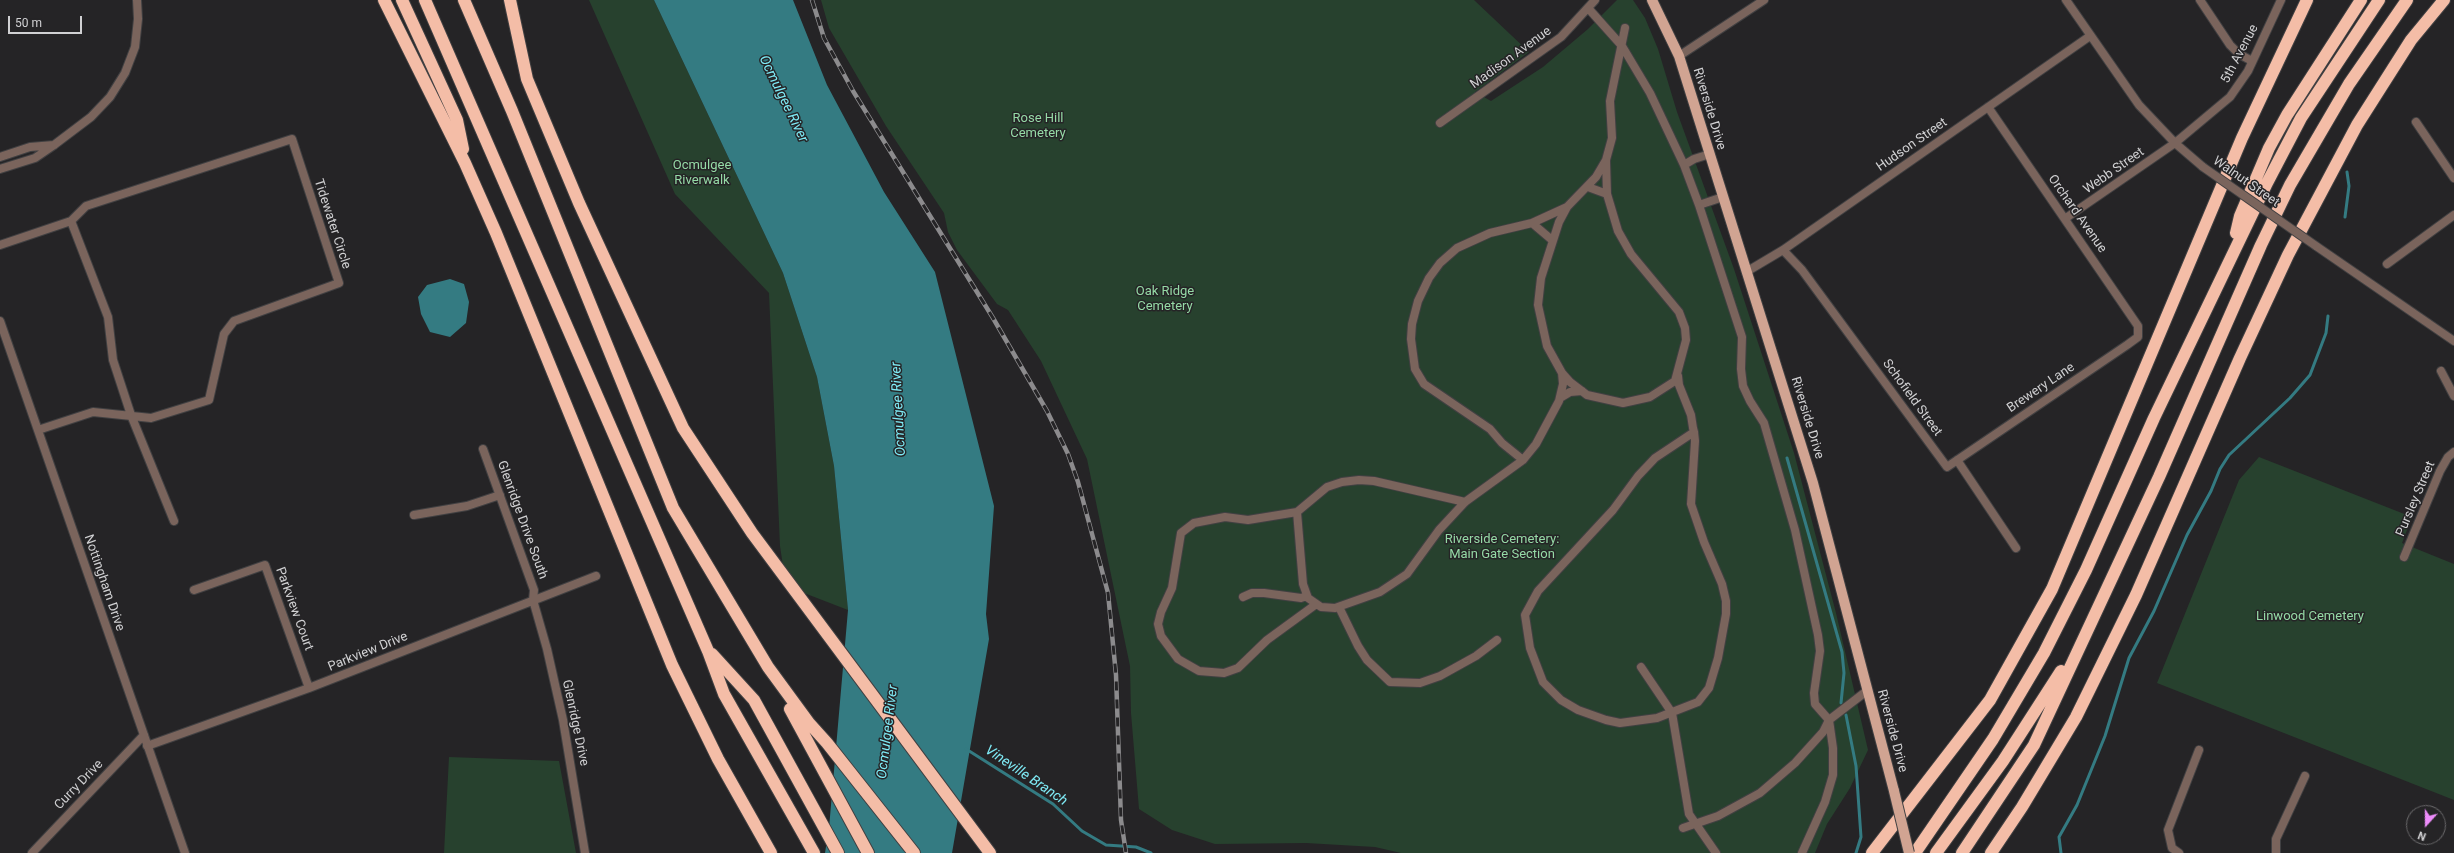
<!DOCTYPE html>
<html>
<head>
<meta charset="utf-8">
<style>
  body { margin:0 }
  #map { position:relative; width:2454px; height:853px; overflow:hidden; background:#252426; font-family:Roboto,sans-serif }
  canvas { display:block }
  .north { position:absolute; left:2406px; top:805px; width:40px; height:40px; box-sizing:border-box; background:#252426; border:1px solid #6a696b; border-radius:50%; rotate:201deg; font-size:11px; font-weight:700; line-height:16px; text-align:center; color:#d1d1d3 }
  .north::after { content:''; display:block; margin:auto; width:14px; height:18px; background:#ed8cfa; clip-path:polygon(50% 0,100% 100%,50% 72%,0 100%) }
  .scale { position:absolute; left:8px; top:16px; width:74px; height:18px; box-sizing:border-box; border:2px solid #d1d1d3; border-top:0; padding-left:5px; font-size:12px; line-height:14px; white-space:nowrap; color:#d1d1d3; -webkit-text-stroke:3px #252426; paint-order:stroke }
</style>
</head>
<body>
<div id="map">
<canvas width="2454" height="853"></canvas>
<div class="north">N</div>
<div class="scale">50 m</div>
</div>
<script>
const g = document.querySelector('canvas').getContext('2d');
g.lineJoin = 'round';
function fillPath(path, color) {
  g.fillStyle = color;
  g.fill(path, 'evenodd');
}
function shape(rows) {
  const path = new Path2D();
  for (const r of rows) {
    path.moveTo(r[0], r[1]);
    for (let i = 2; i < r.length; i += 2) path.lineTo(r[i], r[i + 1]);
  }
  return path;
}
function strokePath(path, color, width, dash) {
  g.strokeStyle = color;
  g.lineWidth = width;
  g.lineCap = dash ? 'butt' : 'round';
  g.setLineDash(dash || []);
  g.stroke(path);
}
function write(font, color, halo, rows, align = 'center') {
  g.font = font + ' Roboto,sans-serif';
  g.lineWidth = 3;
  g.setLineDash([]);
  g.textBaseline = 'middle';
  g.strokeStyle = halo;
  g.fillStyle = color;
  for (const [text, x, y, turn = 0] of rows) {
    g.save();
    g.translate(x, y);
    g.rotate((+turn || 0) * Math.PI / 180);
    g.textAlign = isNaN(turn) ? turn : align;
    if (halo) g.strokeText(text, 0, 0);
    g.fillText(text, 0, 0);
    g.restore();
  }
}
const green = shape([
  [589,0,654,0,783,273,817,377,834,466,848,610,786,586,780,546,769,293,675,194],
  [821,0,1474,0,1529,52,1475,92,1491,101,1543,67,1588,29,1617,0,1633,0,1645,18,1658,49,1677,112,1734,269,1794,453,1836,613,1868,750,1850,788,1827,824,1815,853,1401,853,1375,847,1306,843,1215,844,1172,830,1139,809,1131,713,1130,666,1087,459,1041,361,1008,310,997,304,957,250,948,232,944,213,886,126,829,28],
  [2259,457,2412,517,2402,543,2454,564,2454,800,2157,683,2239,480],
  [449,757,559,761,576,853,444,853]
]);
const water = shape([
  [654,0,793,0,827,85,884,192,935,272,994,506,986,614,989,639,952,853,825,853,829,828,848,610,834,466,817,377,783,273],
  [450,279,464,284,469,302,466,323,450,337,430,332,421,314,418,297,427,285]
]);
const stream = shape([
  [2345,217,2349,186,2347,172],
  [1787,458,1842,652,1844,673,1841,703],
  [1846,715,1856,766,1861,837,1856,853],
  [966,749,1053,804,1082,831,1106,845,1136,847,1151,853],
  [2061,853,2059,837,2077,805,2105,736,2129,658,2154,611,2187,535,2211,491,2220,469,2229,455,2290,398,2310,375,2326,333,2328,316]
]);
const minor = shape([
  [2066,0,2139,105,2175,143,2203,167],
  [2200,0,2230,45,2239,54,2252,61],
  [1588,8,1622,46,1650,93,1684,165,1699,205,1742,337,1741,369,1743,386,1750,401,1764,423,1795,530,1818,635,1820,651,1814,693,1815,704,1829,720,1823,732,1795,763,1760,793,1718,816,1683,828],
  [1679,56,1764,0],
  [2416,122,2454,178],
  [1440,123,1561,37,1595,0],
  [0,157,30,147,54,145],
  [1606,160,1596,177,1567,207,1559,222,1541,278,1538,305,1547,346,1562,373,1570,382,1587,395,1623,403,1650,397,1675,381,1686,340,1685,328,1679,312,1631,254,1618,231,1607,194,1606,160,1612,138,1610,101,1625,28],
  [1684,165,1694,159,1710,154],
  [0,169,35,158,54,145,91,117,110,97,125,73,135,47,138,19,137,0],
  [1588,187,1607,194],
  [1699,205,1723,197],
  [2066,218,2175,143,2230,97,2248,71,2281,0],
  [71,221,108,317,113,360,131,415,174,521],
  [1532,223,1552,240],
  [0,245,71,221,86,206,292,139,339,283,234,321,224,334,209,400,151,418,93,412,38,430],
  [2316,246,2454,341],
  [1783,250,1802,270,1947,467,2127,345,2138,337,2138,326,1988,107],
  [2387,264,2454,215],
  [1746,272,1783,250,2090,36],
  [0,321,185,853],
  [2441,371,2454,396],
  [1678,376,1679,385,1691,415,1693,428,1694,432,1695,441,1691,504,1704,542,1722,584,1726,601,1726,614,1718,658,1709,688,1698,702,1657,718,1620,723,1606,720,1578,710,1561,700,1543,682,1530,648,1525,615,1538,591,1613,510,1638,476,1655,458,1694,432],
  [1560,398,1570,392,1582,391],
  [483,449,534,590,533,600,547,649,563,720,585,853],
  [1523,460,1502,443,1490,429,1424,384,1415,369,1411,339,1412,324,1418,301,1429,278,1440,263,1457,248,1490,233,1532,223,1567,207],
  [1957,460,2016,548],
  [1297,512,1303,584,1308,598,1321,607,1335,608,1380,592,1407,574,1439,530,1465,502,1523,460,1536,444,1559,401,1563,384,1562,373],
  [414,515,467,506,500,495],
  [2404,557,2440,471,2448,457,2454,452],
  [194,590,265,565,309,688],
  [1243,597,1252,593,1264,593,1301,598,1307,596],
  [1315,605,1267,640,1238,668,1224,673,1199,671,1178,659,1161,636,1158,624,1161,612,1172,588,1181,533,1194,523,1225,517,1248,520,1297,512,1327,487,1342,482,1359,480,1374,481,1465,502],
  [1339,607,1358,646,1367,660,1390,682,1420,683,1440,676,1476,656,1497,640],
  [1641,667,1672,713,1689,814,1716,853],
  [147,746,309,688,596,576],
  [32,853,144,735],
  [1802,853,1825,802,1833,775,1833,748,1829,720,1868,690],
  [2179,853,2172,848,2168,830,2199,750],
  [2276,853,2276,839,2305,776]
]);
const primary = shape([
  [1652,0,1679,56,1813,483,1894,791]
]);
const motorway = shape([
  [384,0,465,163,496,233,672,665,718,759,771,853],
  [402,0,457,120,463,149],
  [425,0,708,651,724,694,814,853],
  [464,0,512,111,673,508,768,667,809,723,827,743,914,853],
  [510,0,527,79,579,203,683,428,752,533,990,853],
  [2236,233,2240,216,2269,148,2287,115,2361,0],
  [712,654,754,700,838,853],
  [790,709,868,853],
  [1872,853,1990,700,2052,589,2242,138,2307,0],
  [1915,853,1993,739,2044,653,2086,570,2154,418,2267,183,2301,118,2379,0],
  [1936,853,2003,761,2061,671],
  [1962,853,2034,745,2159,477,2261,245,2290,185,2349,84,2407,0],
  [1991,853,2022,807,2076,717,2136,595,2240,358,2288,255,2357,125,2411,40,2444,0]
]);
const rail = shape([
  [812,0,824,38,853,91,993,318,1047,411,1068,454,1078,482,1108,593,1116,675,1121,820,1126,853]
]);
const minorBridge = shape([
  [2203,167,2316,246]
]);
const primaryBridge = shape([
  [1894,791,1909,853]
]);
const streetNames = [
  ["5th Avenue",2240,54,-62],
  ["Madison Avenue",1511,58,-36],
  ["Riverside Drive",1709,109,73],
  ["Hudson Street",1912,145,-35],
  ["Webb Street",2114,171,-35],
  ["Walnut Street",2246,182,35],
  ["Orchard Avenue",2077,214,55],
  ["Tidewater Circle",332,224,72],
  ["Brewery Lane",2041,388,-34],
  ["Schofield Street",1912,398,54],
  ["Riverside Drive",1807,418,73],
  ["Pursley Street",2416,499,-67],
  ["Glenridge Drive South",522,520,70],
  ["Nottingham Drive",104,583,71],
  ["Parkview Court",294,609,70],
  ["Parkview Drive",368,652,-22],
  ["Glenridge Drive",575,723,78],
  ["Riverside Drive",1892,731,75],
  ["Curry Drive",79,785,-46]
];
const parkNames = [
  ["Rose Hill",1038,119],
  ["Cemetery",1038,134],
  ["Ocmulgee",702,166],
  ["Riverwalk",702,181],
  ["Oak Ridge",1165,292],
  ["Cemetery",1165,307],
  ["Riverside Cemetery:",1502,540],
  ["Main Gate Section",1502,555],
  ["Linwood Cemetery",2310,617]
];
const waterNames = [
  ["Ocmulgee River",783,99,64],
  ["Ocmulgee River",899,409,-93],
  ["Ocmulgee River",888,732,-83],
  ["Vineville Branch",1026,776,34]
];
fillPath(green, '#27412e');
fillPath(water, '#347b82');
strokePath(stream, '#347b82', 3);
strokePath(minor, '#414042', 10);
strokePath(primary, '#414042', 12);
strokePath(motorway, '#414042', 14);
strokePath(minor, '#7a645c', 8);
strokePath(primary, '#d1a492', 10);
strokePath(motorway, '#f4bda7', 12);
strokePath(rail, '#8c8b8d', 4.5);
strokePath(rail, '#252426', 3, [9]);
strokePath(minorBridge, '#414042', 10, []);
strokePath(primaryBridge, '#414042', 12, []);
strokePath(minorBridge, '#7a645c', 8);
strokePath(primaryBridge, '#d1a492', 10);
write('13px', '#d1d1d3', '#252426', streetNames);
write('13px', '#95daa6', '#252426', parkNames);
write('italic 14px', '#7febf6', '#252426', waterNames);
</script>
</body>
</html>
